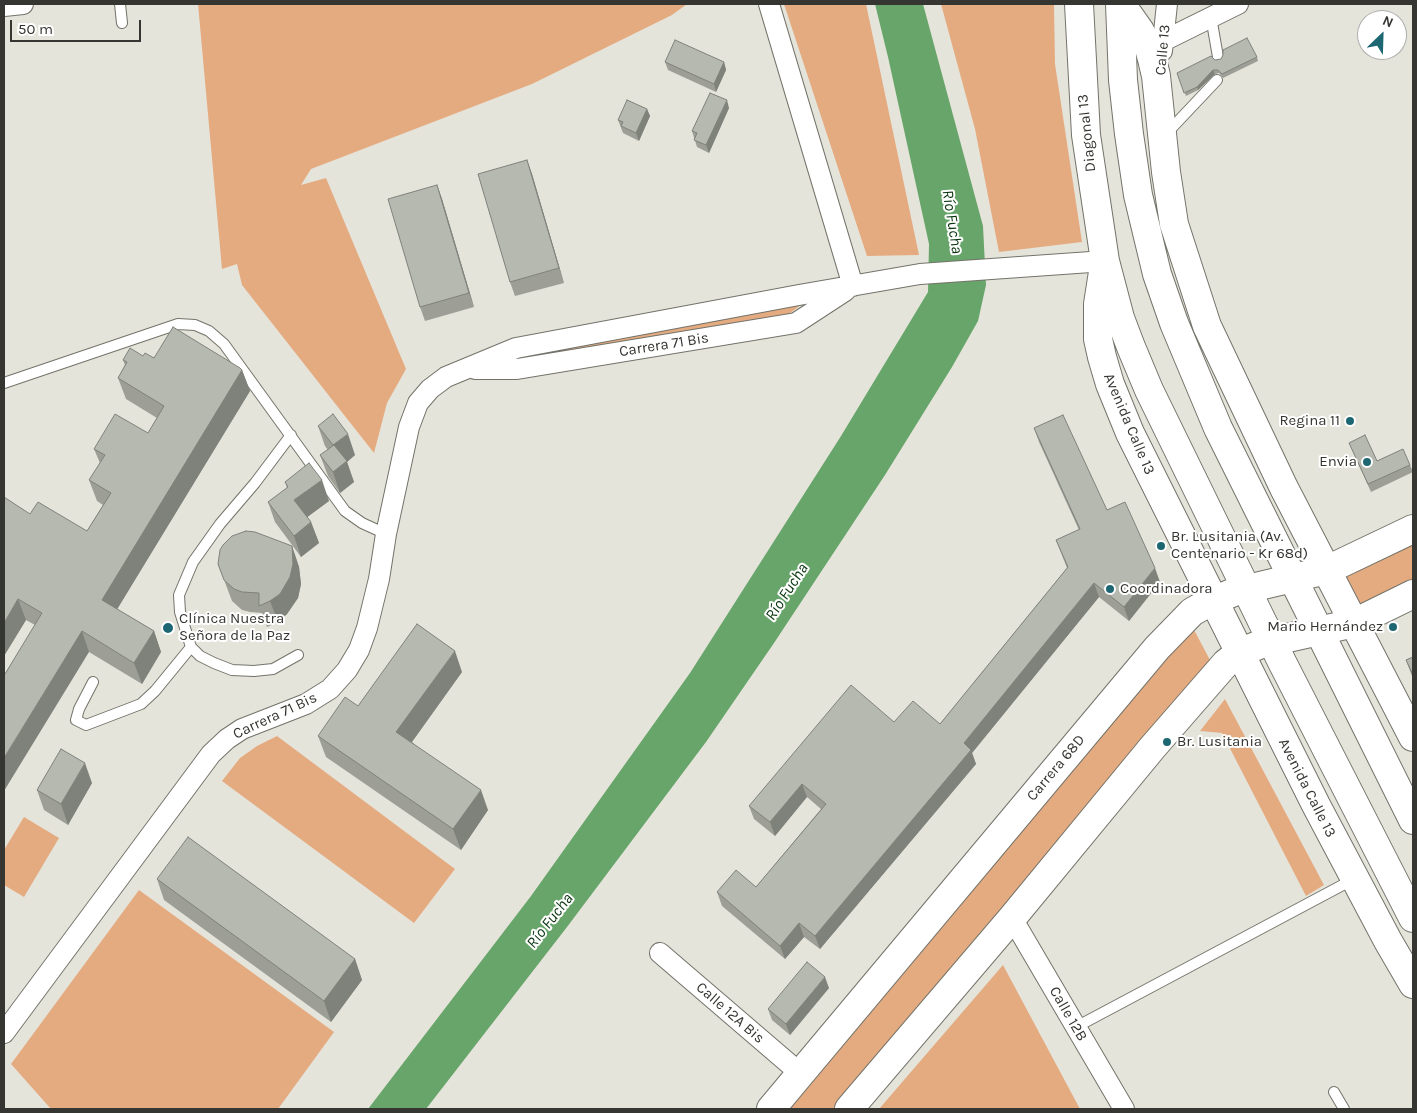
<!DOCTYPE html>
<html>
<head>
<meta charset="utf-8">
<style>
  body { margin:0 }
  #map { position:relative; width:1417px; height:1113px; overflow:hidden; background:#e5e4db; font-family:Karla,sans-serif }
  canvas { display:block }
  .frame { position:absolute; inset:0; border:5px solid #353531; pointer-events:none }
  .north { position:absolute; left:1357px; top:10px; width:50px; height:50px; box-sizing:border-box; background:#fff; border:1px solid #aeaead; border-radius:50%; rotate:24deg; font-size:14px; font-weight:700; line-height:20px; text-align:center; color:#353531 }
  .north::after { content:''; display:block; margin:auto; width:18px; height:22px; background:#1d6773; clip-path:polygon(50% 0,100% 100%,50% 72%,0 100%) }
  .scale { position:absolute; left:10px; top:20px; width:131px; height:22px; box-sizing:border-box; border:2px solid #353531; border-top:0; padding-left:6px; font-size:15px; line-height:18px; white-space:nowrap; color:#353531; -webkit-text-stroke:4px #fff; paint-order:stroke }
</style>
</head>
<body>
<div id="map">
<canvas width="1417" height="1113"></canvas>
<div class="frame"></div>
<div class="north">N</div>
<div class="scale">50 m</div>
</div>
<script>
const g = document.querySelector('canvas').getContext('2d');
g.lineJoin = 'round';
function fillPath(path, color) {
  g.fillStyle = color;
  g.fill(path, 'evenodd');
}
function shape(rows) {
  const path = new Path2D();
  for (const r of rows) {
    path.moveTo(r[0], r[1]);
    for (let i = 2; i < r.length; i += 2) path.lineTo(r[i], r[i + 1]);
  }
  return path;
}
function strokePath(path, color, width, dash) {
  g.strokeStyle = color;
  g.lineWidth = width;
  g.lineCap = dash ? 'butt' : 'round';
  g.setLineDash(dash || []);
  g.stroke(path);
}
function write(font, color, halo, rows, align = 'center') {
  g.font = font + ' Karla,sans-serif';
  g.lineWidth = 4;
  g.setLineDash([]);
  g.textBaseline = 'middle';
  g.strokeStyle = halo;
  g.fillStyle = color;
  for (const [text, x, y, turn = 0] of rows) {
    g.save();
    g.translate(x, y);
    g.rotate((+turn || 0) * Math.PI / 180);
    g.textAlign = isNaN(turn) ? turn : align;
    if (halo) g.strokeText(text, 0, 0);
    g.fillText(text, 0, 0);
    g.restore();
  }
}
const green = shape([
  [198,4,687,4,672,15,532,84,311,169,301,185,326,178,406,369,387,403,374,453,242,285,237,264,222,269],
  [784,4,866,4,919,255,867,256],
  [941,4,1054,4,1055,64,1082,242,999,252,975,129],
  [802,304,789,314,537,359,535,353],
  [1413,543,1413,580,1355,610,1341,578],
  [1192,626,1210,660,833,1109,789,1109],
  [1225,699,1324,885,1306,896,1222,733,1200,731],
  [277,736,455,869,414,923,222,781,240,758,257,746],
  [24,817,59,838,24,897,4,885,4,850],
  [139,890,334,1032,278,1109,51,1109,11,1064],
  [1003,965,1080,1109,879,1109]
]);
const water = shape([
  [875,4,923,4,983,226,986,285,978,321,952,367,885,475,774,643,706,742,567,927,426,1109,368,1109,531,896,690,673,841,436,928,292,929,244,888,57]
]);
const service = shape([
  [120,4,122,23],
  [1211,17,1218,57],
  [1166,134,1217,80],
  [4,383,178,324,195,325,209,331,224,344,345,511,362,523,386,534],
  [291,435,255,483,220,524,193,562,179,595,180,612,191,647,200,656,214,663,232,670,254,671,273,669,298,655],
  [93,682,79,709,76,720,86,725,141,704,155,691,191,647],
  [1076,1027,1354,879],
  [1334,1092,1344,1109]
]);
const minor = shape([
  [769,4,853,286],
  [4,6,23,4],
  [1149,48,1238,4],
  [1162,51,1167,4],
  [475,369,517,369,796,323,845,291],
  [1012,918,1124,1109],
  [660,953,801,1074],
  [4,1033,211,754,227,739,242,729,306,704,330,689,347,670,359,650,367,628,379,579,386,534,409,427,418,403,430,389,446,377,516,348,799,295,920,274,1105,261]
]);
const secondary = shape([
  [771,1109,1157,648,1192,612,1206,604,1234,592,1327,570,1413,529],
  [849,1109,1012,918,1152,748,1226,663,1239,653,1261,644,1354,623,1413,594]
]);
const primary = shape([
  [1079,4,1086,135,1105,261,1120,318,1131,347,1149,390,1282,662,1413,918],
  [1120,4,1123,80,1129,134,1138,195,1157,274,1174,323,1218,428,1413,820],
  [1121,4,1140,31,1149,48,1152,59,1156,76,1166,172,1174,224,1207,326,1284,488,1413,737],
  [1103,272,1098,304,1098,339,1102,357,1110,384,1130,433,1316,805,1388,941,1413,984]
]);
const wall = shape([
  [1257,57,1258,61,1223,78,1219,73,1215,74,1198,90,1186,96,1177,73,1215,60],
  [665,62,724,62,726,70,716,92,668,70],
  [729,108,709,153,697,147,692,131],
  [647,109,650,116,639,141,623,133,618,120],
  [527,160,532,174,564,283,515,296,510,282],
  [437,185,442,199,474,307,425,321,420,307],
  [143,356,242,370,250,391,117,609,154,631,161,652,142,684,89,652,5,674,35,625,26,620,4,656,30,514,87,531,103,505,97,501,89,480,100,463,94,449,148,433,157,418,126,399,118,378,125,365,123,360],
  [318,426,355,455,347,462,354,482,340,493,328,476,320,455,328,450,325,446],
  [1034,428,1107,510,1160,582,1129,621,1099,597,972,753,976,764,820,949,804,937,785,959,722,906,717,892,756,887,821,809,807,797,775,836,754,819,749,806,894,722,940,724,1067,568,1056,540,1079,530,1039,442],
  [1349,443,1377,461,1410,465,1413,472,1371,492],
  [285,482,329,501,307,517,311,522,319,543,301,557,275,522,268,502,287,488],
  [292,546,299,567,301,584,298,598,287,614,278,622,267,627,262,613,250,612,242,610,232,601,218,564],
  [1413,657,1413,679,1406,660],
  [462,672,412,742,488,810,461,850,326,757,318,736],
  [92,783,68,825,44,810,37,790],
  [157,879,355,959,362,980,331,1022,164,900],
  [829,988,790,1035,772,1020,768,1009]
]);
const shadedWall = shape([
  [724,62,726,70,716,92,714,84],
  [1213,70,1215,74,1198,90,1197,87],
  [727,100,729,108,709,153,706,145],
  [647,109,650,116,639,141,636,133],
  [527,160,532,174,564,283,559,268],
  [437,185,442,199,474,307,469,293],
  [242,370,250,391,110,621,102,600],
  [348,434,355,455,347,462,354,482,340,493,333,472,333,445],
  [322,480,329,501,302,521,294,500],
  [311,522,319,543,301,557,294,536],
  [292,546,299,567,301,584,298,598,287,614,278,622,270,601],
  [1155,568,1160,582,1129,621,1124,607],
  [1094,583,1099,597,972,753,976,764,820,949,815,936,964,743],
  [18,599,26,620,4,656,4,623],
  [82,631,89,652,4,791,4,758],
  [154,631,161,652,142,684,134,663],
  [455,651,462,672,404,753,396,732],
  [85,763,92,783,68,825,61,804],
  [802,784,807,797,775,836,770,822],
  [481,790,488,810,461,850,453,829],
  [799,923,804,937,785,959,780,946],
  [355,959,362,980,331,1022,324,1001],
  [825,977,829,988,790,1035,786,1024]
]);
const building = shape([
  [1247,38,1257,57,1222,74,1218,70,1213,70,1197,87,1184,93,1177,73,1211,56,1215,60,1221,59,1223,55,1223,50,1247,38],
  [675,40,724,62,714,84,665,62,675,40],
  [710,93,727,100,706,145,694,140,697,133,692,131,710,93],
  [627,100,647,109,636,133,621,126,623,122,618,120,627,100],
  [527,160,559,268,510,282,478,174,527,160],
  [437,185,469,293,420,307,388,199,437,185],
  [173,327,240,368,242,370,102,600,154,631,134,663,82,631,4,758,4,673,5,674,42,613,18,599,4,623,4,497,30,514,38,502,87,531,111,493,89,480,105,455,94,449,115,414,148,433,164,406,118,378,127,362,123,360,130,348,143,356,145,353,154,358,173,327],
  [333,414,348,434,333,445,318,426,333,414],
  [1063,415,1107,510,1125,502,1155,568,1124,607,1094,583,964,743,971,750,815,936,799,923,780,946,717,892,736,870,756,887,826,804,802,784,770,822,749,806,851,685,894,722,913,701,940,724,1068,567,1056,540,1080,529,1034,428,1063,415],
  [1365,435,1377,461,1403,449,1410,465,1368,484,1349,443,1365,435],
  [334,445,347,461,333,472,320,455,334,445],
  [309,463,322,480,294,500,311,522,294,536,268,502,288,487,285,482,309,463],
  [246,531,255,532,292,546,293,564,290,577,280,594,270,601,259,606,259,593,242,592,234,589,224,580,218,564,220,550,223,545,232,536,246,531],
  [417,624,455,651,396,732,481,790,453,829,318,736,345,697,358,706,417,624],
  [1413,657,1413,675,1406,660,1413,657],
  [61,749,85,763,61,804,37,790,61,749],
  [188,837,355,959,324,1001,157,879,188,837],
  [807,962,825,977,786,1024,768,1009,807,962]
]);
const markers = [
  [1350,421,5,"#1d6773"],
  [1367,462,5,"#1d6773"],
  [1161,546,5,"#1d6773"],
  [1110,589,5,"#1d6773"],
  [1393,627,5,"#1d6773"],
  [168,628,6,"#1d6773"],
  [1167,742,5,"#1d6773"]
];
const streetNames = [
  ["Calle 13",1163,50,-85],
  ["Diagonal 13",1087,133,-96],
  ["Carrera 71 Bis",664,345,-9],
  ["Avenida Calle 13",1129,424,67],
  ["Carrera 71 Bis",275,716,-25],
  ["Carrera 68D",1056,768,-50],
  ["Avenida Calle 13",1307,788,63],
  ["Calle 12A Bis",730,1013,41],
  ["Calle 12B",1068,1014,60]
];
const poiNames = [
  ["Regina 11",1340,421,"right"],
  ["Envia",1357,462,"right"],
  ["Br. Lusitania (Av.",1171,537],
  ["Centenario - Kr 68d)",1171,554],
  ["Coordinadora",1120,589],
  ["Clínica Nuestra",179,619],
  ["Señora de la Paz",179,636],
  ["Mario Hernández",1383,627,"right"],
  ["Br. Lusitania",1177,742]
];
const waterNames = [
  ["Río Fucha",952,222,81],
  ["Río Fucha",787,592,-57],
  ["Río Fucha",550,921,-52]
];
fillPath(green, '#e5ab80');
fillPath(water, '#68a56a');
strokePath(service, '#74736a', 12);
strokePath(minor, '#74736a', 22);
strokePath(secondary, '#74736a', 30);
strokePath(primary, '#74736a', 30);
strokePath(service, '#fff', 10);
strokePath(minor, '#fff', 20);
strokePath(secondary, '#fff', 28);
strokePath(primary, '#fff', 28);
fillPath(wall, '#9d9f97');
fillPath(shadedWall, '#7f827b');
fillPath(building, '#b6b9b0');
strokePath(building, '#7f827b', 1);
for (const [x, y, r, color] of markers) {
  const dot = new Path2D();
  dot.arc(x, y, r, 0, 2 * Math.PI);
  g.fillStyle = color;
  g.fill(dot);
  strokePath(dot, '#fff', 2);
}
write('15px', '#353531', '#fff', streetNames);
write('15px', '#353531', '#fff', poiNames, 'left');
write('italic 16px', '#08350e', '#fff', waterNames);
</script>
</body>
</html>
